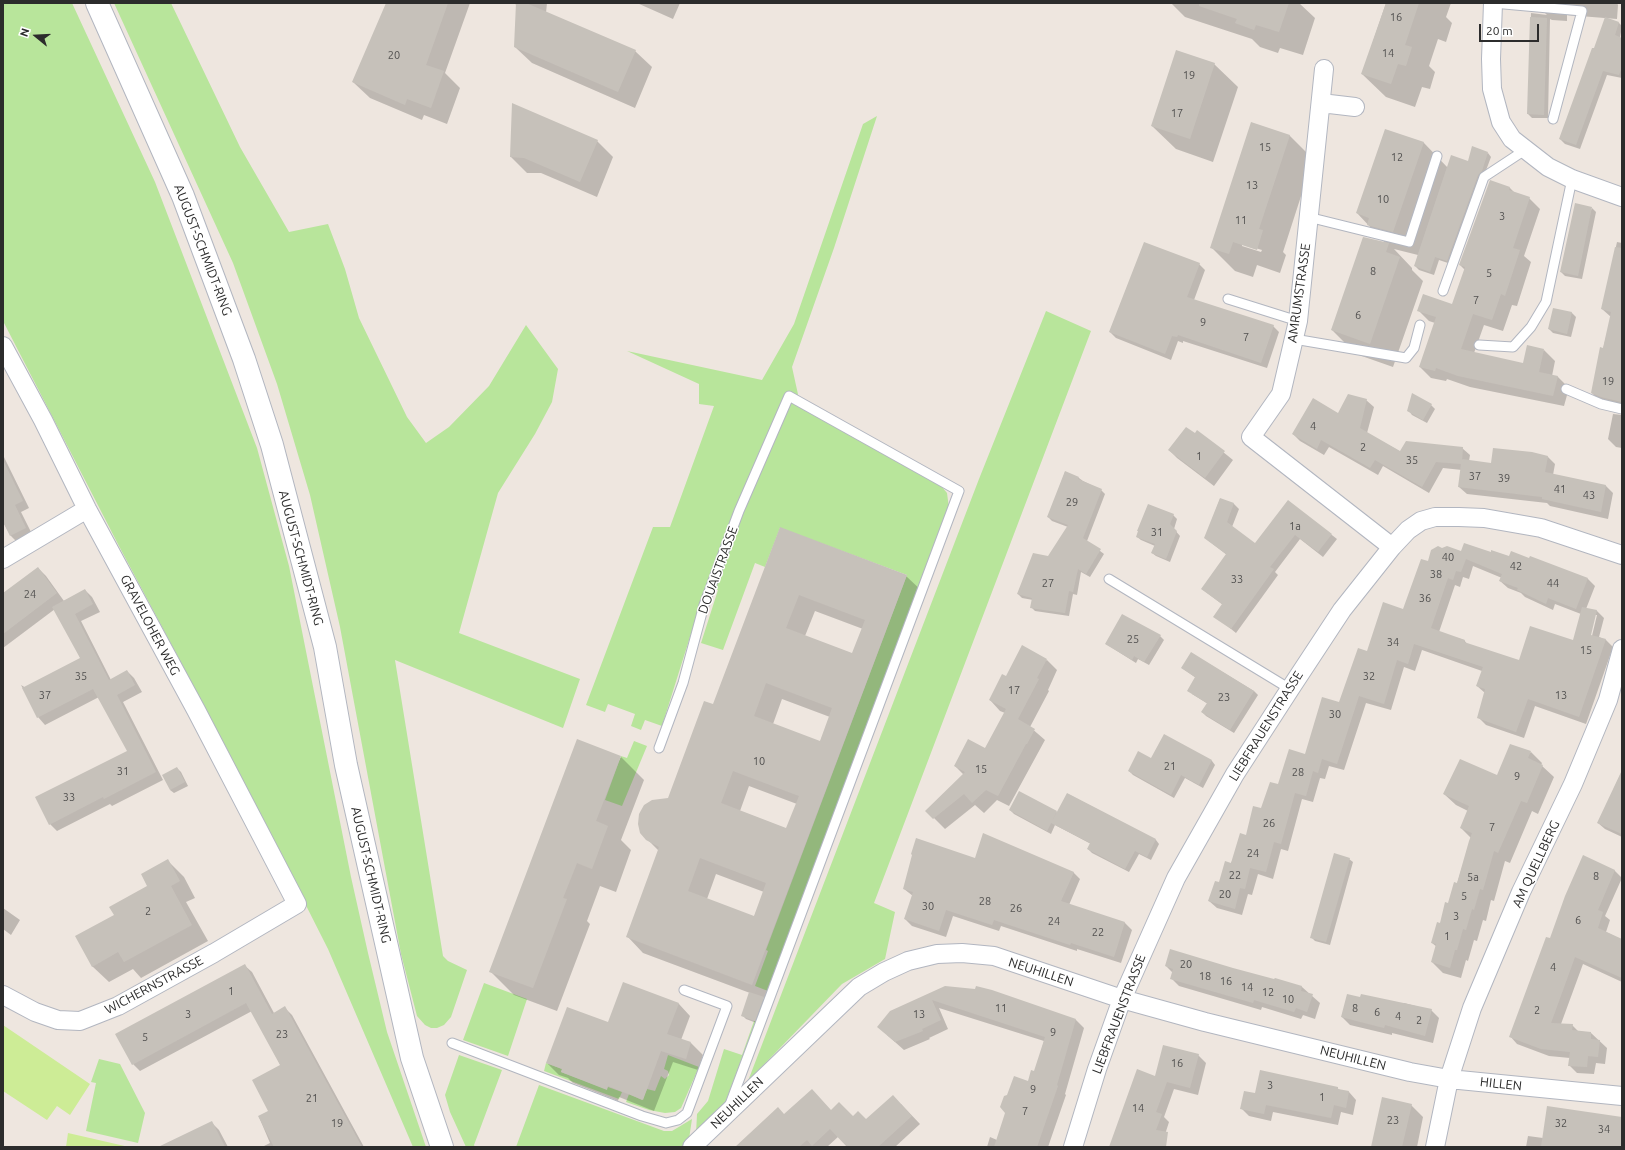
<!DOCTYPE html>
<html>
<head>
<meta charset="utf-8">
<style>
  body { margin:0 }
  #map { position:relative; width:1625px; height:1150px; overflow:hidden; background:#eee6df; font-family:Ubuntu,sans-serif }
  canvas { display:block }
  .frame { position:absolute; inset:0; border:4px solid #2c2c2c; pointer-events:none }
  .north { position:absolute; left:16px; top:16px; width:40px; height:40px; -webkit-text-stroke:3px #fff; paint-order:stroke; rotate:288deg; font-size:11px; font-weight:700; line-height:16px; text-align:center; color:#2c2c2c }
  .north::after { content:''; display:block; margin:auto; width:14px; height:18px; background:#2c2c2c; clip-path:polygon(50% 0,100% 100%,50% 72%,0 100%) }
  .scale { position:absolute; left:1479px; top:24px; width:60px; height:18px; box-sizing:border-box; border:2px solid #2c2c2c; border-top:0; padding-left:5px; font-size:12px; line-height:14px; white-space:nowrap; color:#2c2c2c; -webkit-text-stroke:3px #fff; paint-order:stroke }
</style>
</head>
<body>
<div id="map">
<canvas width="1625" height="1150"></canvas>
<div class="frame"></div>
<div class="north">N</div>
<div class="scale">20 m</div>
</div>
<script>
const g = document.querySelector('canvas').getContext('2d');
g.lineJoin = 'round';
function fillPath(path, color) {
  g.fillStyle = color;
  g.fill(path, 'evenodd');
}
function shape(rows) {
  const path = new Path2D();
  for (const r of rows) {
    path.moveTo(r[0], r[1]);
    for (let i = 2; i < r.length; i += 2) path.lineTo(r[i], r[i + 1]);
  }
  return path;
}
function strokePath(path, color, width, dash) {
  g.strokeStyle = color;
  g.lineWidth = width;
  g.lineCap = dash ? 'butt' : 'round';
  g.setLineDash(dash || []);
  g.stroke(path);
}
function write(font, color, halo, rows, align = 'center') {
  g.font = font + ' Ubuntu,sans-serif';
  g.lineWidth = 3;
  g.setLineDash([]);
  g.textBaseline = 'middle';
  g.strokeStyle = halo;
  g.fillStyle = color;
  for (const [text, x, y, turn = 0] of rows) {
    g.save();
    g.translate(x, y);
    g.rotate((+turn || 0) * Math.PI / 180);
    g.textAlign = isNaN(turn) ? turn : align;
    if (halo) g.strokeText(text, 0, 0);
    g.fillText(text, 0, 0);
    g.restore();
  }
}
const green = shape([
  [3,3,72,3,155,182,257,448,289,566,351,877,368,953,387,1032,426,1147,413,1147,328,949,229,753,120,548,3,321],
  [114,3,171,3,240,147,289,232,328,224,345,269,359,318,407,417,426,443,449,427,489,386,526,325,558,369,552,402,535,434,498,493,459,633,580,679,563,728,395,660,443,956,448,961,467,970,451,1017,444,1025,437,1028,431,1028,425,1025,417,1016,401,954,340,627,310,495,277,384,233,263],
  [877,116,834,248,792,367,801,408,942,487,947,493,949,508,768,991,755,986,768,951,766,950,907,575,780,528,765,567,755,563,723,650,701,643,718,590,706,586,662,726,645,720,641,730,631,726,635,714,608,704,605,712,586,705,653,527,670,527,714,406,699,404,699,384,627,351,762,380,794,324,863,124],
  [1046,311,1091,331,874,903,895,912,885,959,842,984,748,1081,979,479],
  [634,741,647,746,622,806,605,800,621,756,627,758],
  [484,983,527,999,508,1056,463,1040],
  [754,1021,756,1021,724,1106,696,1134,697,1114,708,1101,724,1049,742,1055],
  [459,1055,502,1070,474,1145,475,1147,466,1147,450,1112,445,1095],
  [668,1055,699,1067,681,1108,675,1112,665,1113,649,1110,626,1102,629,1094,642,1100,647,1089,655,1091,661,1076,665,1079,669,1075,668,1071,664,1069],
  [99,1059,120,1064,145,1113,138,1143,86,1131,96,1083,91,1082],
  [546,1063,562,1069,561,1072,606,1089,608,1087,622,1092,619,1099,544,1071],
  [539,1085,664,1131,672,1131,692,1119,689,1139,681,1147,516,1147]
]);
const pitch = shape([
  [3,1025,90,1084,70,1115,57,1106,47,1120,3,1091],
  [68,1133,129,1147,66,1147]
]);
const shadow = shape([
  [387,3,470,3,445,73,460,88,447,124,424,115,422,120,370,98,353,82],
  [513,3,547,3,546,13,635,51,652,67,635,108,532,63,515,47,517,5],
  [637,3,680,3,673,19],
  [1171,3,1299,3,1315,18,1303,55,1280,48,1278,53,1260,47,1252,39,1185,17],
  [1386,3,1451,3,1446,17,1452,23,1446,42,1438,39,1429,66,1435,72,1430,89,1422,87,1415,107,1386,97,1362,74],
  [1535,3,1617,3,1618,5,1617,19,1567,15,1567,21,1552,20,1550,19,1548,118,1532,118,1528,114,1531,13,1547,15],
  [1606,19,1619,23,1622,26,1620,38,1622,39,1622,78,1607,75,1580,149,1565,144,1560,139],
  [1214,64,1238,87,1213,162,1176,149,1152,126],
  [1386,130,1424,143,1448,168,1468,162,1488,153,1491,157,1451,264,1439,260,1434,275,1419,270,1415,266,1418,255,1394,249,1412,268,1412,270,1423,281,1393,367,1356,354,1332,330,1386,244,1357,213],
  [1289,135,1313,159,1283,252,1286,255,1280,273,1257,265,1253,277,1235,271,1212,248],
  [1242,244,1262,250,1261,252,1242,246],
  [597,141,613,157,597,197,541,173,527,173,511,157],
  [1490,182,1510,188,1515,193,1529,198,1540,209,1524,256,1531,262,1517,306,1512,305,1503,331,1484,325,1474,353,1524,364,1544,350,1555,361,1552,376,1558,377,1569,388,1564,406,1470,387,1447,379,1446,381,1431,378,1420,367,1435,323,1429,321,1418,310,1453,305,1465,270,1460,265],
  [1592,208,1596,212,1582,279,1565,276,1561,272],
  [1617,242,1622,243,1622,408,1599,401,1592,393,1611,317,1602,309],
  [1199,264,1205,270,1194,300,1273,326,1279,332,1267,368,1183,341,1183,343,1178,341,1171,360,1116,338,1110,332],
  [1554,309,1572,313,1576,317,1571,337,1553,333,1549,329],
  [1366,400,1374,407,1367,433,1401,452,1462,448,1470,455,1469,461,1492,464,1548,457,1555,464,1553,475,1606,486,1613,493,1608,519,1550,506,1547,503,1467,494,1459,487,1462,470,1443,468,1429,493,1383,466,1378,475,1329,447,1324,455,1300,441,1293,434,1339,415],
  [1431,405,1435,409,1427,423,1412,415,1409,411],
  [1613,414,1622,415,1622,448,1616,447,1608,439],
  [1197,431,1233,460,1214,486,1177,458,1169,450,1195,435],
  [3,455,29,508,21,512,33,536,18,543,11,536,3,522],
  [1065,472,1079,478,1083,481,1101,490,1105,494,1087,541,1104,554,1090,577,1081,572,1077,595,1073,594,1069,616,1035,611,1031,607,1033,600,1022,598,1018,594,1048,557,1068,527,1052,521,1048,517],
  [1220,499,1234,504,1239,509,1232,527,1255,545,1288,501,1337,539,1323,557,1300,539,1275,572,1278,575,1236,633,1215,616,1223,605,1202,589,1227,555,1205,538],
  [1173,515,1177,519,1174,529,1180,536,1170,562,1156,556,1152,553,1155,546,1141,540,1137,537],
  [780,529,906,576,923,592,768,1000,763,998,767,1002,759,1024,746,1019,742,1015,750,993,643,953,627,936,659,851,647,839,669,798,714,705],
  [815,611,863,629,853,654,805,636],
  [782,699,830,717,820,742,773,724],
  [749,786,797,804,787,829,740,811],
  [716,874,764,892,754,917,707,899],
  [1461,553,1491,554,1588,579,1595,586,1586,609,1597,611,1604,618,1599,637,1606,640,1613,647,1586,724,1535,706,1524,738,1486,725,1478,717,1485,693,1477,686,1482,671,1422,650,1415,671,1404,667,1391,710,1366,703,1344,770,1329,766,1325,779,1320,778,1313,802,1302,799,1288,851,1281,849,1273,879,1258,874,1252,895,1248,894,1242,915,1217,908,1209,901,1262,809,1279,786,1306,756,1340,703,1368,652,1404,610,1428,562],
  [1473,566,1502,578,1500,581,1508,588,1521,593,1525,597,1553,610,1555,604,1581,614,1574,641,1519,661,1468,645,1464,640,1439,632,1455,585,1460,587,1463,577,1469,579],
  [1595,615,1597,615,1591,640,1589,640],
  [38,568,46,576,64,601,85,590,92,597,100,612,81,621,111,680,127,671,134,678,142,692,123,702,163,780,112,806,110,804,57,831,50,824,128,751,99,697,45,725,38,717,21,685,26,688,81,659,55,609,3,648,3,594],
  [1160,636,1164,640,1149,665,1138,659,1136,663,1106,644],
  [1191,653,1254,691,1258,695,1234,733,1206,716,1202,712,1208,704,1192,694,1196,678,1182,668],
  [1047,660,1057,670,1048,690,1049,691,1030,727,1045,740,1009,806,997,800,984,813,975,805,945,829,927,811,964,775,955,766,985,749,1005,713,1000,711,990,700,1006,678],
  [1164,736,1212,761,1215,765,1203,788,1185,778,1174,798,1133,775,1129,771,1152,759],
  [1531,752,1542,763,1541,765,1554,777,1538,814,1532,811,1510,863,1505,861,1494,901,1491,900,1486,921,1483,920,1477,941,1474,940,1468,961,1466,960,1461,978,1443,973,1432,962,1437,947,1432,943,1457,884,1471,838,1461,828,1468,811,1456,805,1444,794,1498,776],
  [621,757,644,780,621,840,631,850,616,892,600,886,587,921,590,924,557,1011,514,995,490,971],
  [1622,767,1622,837,1605,829,1598,823,1622,771],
  [177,768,181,772,188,786,174,793,170,790],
  [1068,794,1156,840,1159,844,1151,860,1139,854,1129,872,1092,853,1088,849,1091,844,1055,825,1051,834,1014,814,1010,810,1056,812,1058,813],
  [976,859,1073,872,1080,879,1069,905,1125,923,1132,930,1121,963,1077,949,1077,951,1001,926,999,931,953,916,946,937,912,926,905,919,913,896,904,889],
  [1349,859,1353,862,1330,945,1315,941,1311,937],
  [168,861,184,877,195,898,186,902,208,941,141,978,133,969,109,982,92,966,115,915,149,886],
  [1614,870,1622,878,1605,916,1610,920,1606,932,1622,940,1622,982,1583,964,1561,1024,1572,1025,1578,1031,1591,1033,1607,1048,1605,1064,1596,1063,1594,1074,1577,1073,1569,1065,1570,1058,1549,1056,1517,1044,1510,1036,1550,939],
  [3,908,20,920,11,935,3,929],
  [244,965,252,972,274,1013,285,1008,292,1015,364,1147,262,1147,270,1143,259,1117,269,1112,281,1066,252,1011,140,1071,133,1064],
  [1166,966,1275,981,1276,979,1302,987,1320,1003,1315,1019,1303,1015,1301,1019,1262,1007,1261,1010,1179,986,1171,978,1173,973],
  [624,983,679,1004,690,1016,681,1040,691,1043,703,1055,698,1070,673,1062,654,1111,619,1097,618,1101,573,1083,568,1078,559,1075,547,1063,609,1023],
  [945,987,1076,1020,1084,1028,1065,1094,1066,1095,1048,1147,987,1147,990,1137,997,1140,1006,1113,1008,1096,1028,1082,1035,1073,1044,1041,939,1008,948,1029,929,1038,930,1039,904,1050,887,1035],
  [1404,1003,1431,1010,1439,1018,1433,1043,1392,1033,1392,1035,1350,1025,1342,1017,1403,1005],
  [1198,1055,1206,1063,1198,1095,1174,1089,1164,1117,1169,1122,1161,1147,1110,1147,1156,1078],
  [1337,1088,1340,1090,1349,1092,1356,1100,1353,1115,1341,1112,1338,1125,1273,1112,1271,1121,1249,1116,1241,1108,1255,1095],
  [901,1104,920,1124,895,1147,848,1147,839,1136,827,1147,737,1147,785,1115,831,1110,866,1121],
  [1411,1105,1423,1117,1417,1147,1372,1147],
  [1622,1118,1622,1147,1526,1147,1528,1136,1543,1138],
  [211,1122,219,1130,228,1147,179,1147]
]);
const building = shape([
  [386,3,448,3,426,65,444,71,431,108,407,99,405,105,352,82],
  [516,3,526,3,636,50,618,92,514,47],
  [1199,3,1289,3,1279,32,1256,25,1254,30,1235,23,1237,19,1199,6],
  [1386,3,1419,3,1405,45,1412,47,1406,66,1398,64,1391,84,1361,74],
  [1530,17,1547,18,1544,115,1527,114],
  [1605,17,1619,22,1615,35,1622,38,1622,67,1619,75,1603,71,1576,145,1559,139,1592,48,1594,48],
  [1176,50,1215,63,1190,139,1151,126],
  [512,103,598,140,580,182,524,158,510,157],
  [1251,122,1290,135,1259,229,1263,230,1257,250,1233,242,1229,254,1210,248],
  [1385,129,1424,142,1393,232,1367,225,1369,218,1356,213],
  [1472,146,1488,152,1482,171,1478,175,1447,261,1435,257,1430,272,1414,266,1451,155,1468,161],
  [1490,180,1510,187,1509,190,1530,197,1513,248,1520,250,1505,296,1501,294,1492,320,1473,314,1461,349,1523,363,1527,345,1544,349,1539,372,1558,376,1553,396,1458,376,1436,368,1435,371,1419,367,1436,317,1417,311,1423,294,1452,304,1465,267,1459,265],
  [1575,203,1592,207,1578,276,1560,272],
  [1363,237,1389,243,1386,252,1400,257,1370,344,1331,330],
  [1144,242,1200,263,1187,297,1274,325,1261,363,1178,335,1177,337,1172,336,1165,354,1109,332],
  [1615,247,1622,248,1622,402,1601,397,1591,393,1600,347,1603,348,1611,312,1601,309],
  [1553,308,1572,312,1567,334,1548,329],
  [1412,393,1432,404,1423,420,1407,411],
  [1348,394,1367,399,1360,428,1400,451,1406,441,1463,447,1462,461,1462,459,1491,463,1493,448,1532,452,1548,456,1545,472,1606,485,1601,512,1542,499,1542,497,1458,487,1461,464,1436,462,1422,487,1375,460,1370,468,1321,440,1317,449,1292,434,1313,398,1338,413],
  [1186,427,1195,433,1197,430,1225,451,1205,478,1168,450],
  [3,460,23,501,15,505,26,528,10,536,3,522],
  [1065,471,1079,477,1078,479,1102,489,1083,538,1101,549,1086,574,1078,569,1073,592,1069,591,1065,613,1030,608,1032,598,1017,594,1033,553,1048,556,1068,525,1047,517],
  [1220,498,1234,503,1227,522,1255,543,1288,500,1332,534,1318,552,1295,535,1270,567,1274,569,1231,629,1213,617,1222,604,1201,589,1226,554,1204,538],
  [1148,504,1174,514,1170,524,1177,531,1166,559,1151,553,1155,544,1136,537,1138,531,1137,531],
  [780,527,907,575,752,985,626,937,659,847,646,840,640,833,638,824,639,814,644,805,652,800,668,798,704,701,713,704],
  [799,595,865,620,852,653,786,628],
  [766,683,832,708,820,741,754,716],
  [733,771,799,796,786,828,721,803],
  [700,858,766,883,754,916,688,891],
  [1464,543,1491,552,1491,550,1509,556,1511,551,1529,558,1530,556,1588,578,1576,609,1548,598,1546,604,1517,590,1518,588,1499,581,1502,574,1466,559,1461,572,1456,571,1453,580,1448,578,1431,628,1465,640,1464,642,1519,660,1530,626,1573,640,1582,607,1597,610,1591,635,1606,639,1579,717,1528,699,1516,732,1477,718,1485,689,1476,686,1483,667,1414,644,1408,664,1397,660,1384,704,1359,696,1337,764,1322,759,1318,773,1313,771,1306,796,1295,793,1281,844,1274,842,1266,872,1250,868,1245,889,1240,888,1235,909,1208,901,1215,881,1219,882,1225,861,1231,863,1240,833,1246,835,1253,806,1261,808,1270,782,1278,784,1289,749,1305,754,1322,697,1339,702,1358,648,1367,651,1383,602,1403,609,1421,559,1428,561,1431,550,1438,546,1442,548,1447,546,1461,551],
  [38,567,57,593,3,634,3,593],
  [85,589,93,604,75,614,109,680,127,670,135,685,117,695,156,772,104,799,103,797,49,825,35,797,127,751,93,689,37,718,22,688,80,658,52,607],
  [1122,614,1161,635,1144,662,1134,656,1132,660,1105,644],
  [1022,645,1047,659,1037,678,1039,679,1018,719,1035,729,1027,744,1026,744,998,796,986,790,972,803,964,794,933,819,925,811,965,772,954,766,968,739,985,748,1006,709,989,700,1002,674,1006,676],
  [1191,652,1254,691,1230,730,1201,712,1207,703,1187,691,1195,677,1181,668],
  [1164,734,1212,760,1199,785,1181,775,1171,795,1128,771,1138,751,1151,758],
  [577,739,621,756,596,821,608,826,592,869,577,863,563,898,567,899,533,988,489,972],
  [1510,744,1531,751,1528,758,1543,765,1527,803,1521,801,1498,853,1494,851,1483,890,1480,889,1474,910,1472,909,1466,930,1463,929,1457,950,1455,950,1450,968,1431,962,1436,944,1431,943,1437,922,1440,923,1445,902,1448,903,1454,882,1457,883,1469,841,1472,833,1460,828,1469,806,1443,794,1460,759,1497,775],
  [177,767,185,782,170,790,162,775],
  [1622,770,1622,834,1597,823],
  [1019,791,1057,811,1047,831,1009,810],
  [1067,793,1156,839,1147,857,1135,851,1125,869,1087,849,1090,843,1051,823],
  [983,833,1074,872,1061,901,1125,922,1114,957,1071,943,1070,945,994,920,992,925,946,910,939,931,904,919,913,892,903,889,912,855,911,854,916,838,975,858],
  [1334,853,1350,858,1326,942,1310,938],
  [1583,855,1615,870,1598,910,1603,912,1598,928,1622,939,1622,978,1575,957,1551,1023,1573,1024,1572,1030,1591,1032,1591,1039,1600,1040,1598,1057,1588,1056,1587,1067,1568,1066,1570,1052,1541,1049,1509,1037,1546,937,1550,938,1565,896],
  [168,859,180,881,171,886,192,925,124,962,118,952,92,967,75,936,114,915,109,907,147,886,141,874],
  [1170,949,1233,968,1274,979,1275,978,1302,986,1301,991,1313,994,1307,1012,1296,1008,1294,1012,1254,1000,1253,1003,1170,979,1173,969,1165,966],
  [245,964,272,1014,285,1006,362,1147,274,1147,258,1116,268,1111,252,1080,280,1065,246,1003,132,1065,115,1034],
  [623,982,679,1003,667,1034,691,1042,686,1059,661,1051,643,1100,608,1086,607,1090,561,1072,562,1069,546,1063,567,1007,608,1022],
  [945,986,975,989,976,986,992,990,1076,1019,1057,1085,1058,1086,1037,1147,994,1147,1005,1113,1000,1107,1004,1096,1007,1095,1014,1076,1028,1081,1031,1070,1034,1071,1045,1037,932,1000,941,1020,922,1029,923,1031,895,1042,877,1027,890,1011],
  [749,992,764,997,755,1021,741,1016],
  [1347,994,1360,997,1361,994,1432,1009,1425,1036,1385,1025,1384,1028,1341,1017],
  [1163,1045,1199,1054,1190,1088,1167,1082,1156,1112,1162,1114,1156,1130,1168,1132,1166,1147,1109,1147,1137,1069,1155,1076],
  [1260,1070,1338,1087,1338,1089,1349,1091,1346,1108,1334,1105,1331,1118,1266,1105,1264,1114,1240,1109,1244,1091,1255,1093],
  [812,1089,831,1110,839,1102,853,1116,858,1111,866,1119,893,1095,912,1116,878,1147,847,1147,830,1129,812,1146,807,1140,799,1147,735,1147,778,1107,784,1114],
  [1382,1097,1412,1104,1402,1147,1371,1147],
  [1547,1106,1622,1117,1622,1147,1541,1147],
  [212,1121,225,1147,158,1147]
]);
const service = shape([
  [1493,3,1582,11,1553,119],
  [1308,217,1409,242,1437,156],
  [1443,291,1484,177,1525,150],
  [1228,299,1298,321],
  [1294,339,1406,358,1414,348,1420,325],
  [1479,345,1513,347,1531,327,1546,302,1572,179],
  [1566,389,1601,404,1622,409],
  [1109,579,1290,689],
  [659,748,683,683,704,605,739,511,789,396,959,491,729,1107],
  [452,1043,642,1116,666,1123,678,1120,687,1113,727,1006,684,990]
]);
const minor = shape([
  [1493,3,1491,59,1492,89,1501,122,1512,139,1548,167,1572,179,1622,197],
  [1324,69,1298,321,1281,394,1251,437,1392,547],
  [1321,103,1355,107],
  [3,346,43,420,87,509,196,710,297,904,214,953,118,1006,80,1021,58,1020,35,1012,3,995],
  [3,559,87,509],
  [692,1147,859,987,884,972,908,961,937,954,962,953,994,956,1122,999,1205,1022,1410,1072,1449,1079,1622,1096],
  [1073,1147,1097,1069,1122,999,1176,878,1235,774,1290,689,1342,610,1392,547,1408,530,1421,521,1435,517,1459,517,1484,518,1541,528,1622,555],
  [1435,1147,1449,1079,1472,1008,1521,892,1573,784,1608,700,1622,649]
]);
const secondary = shape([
  [97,3,183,196,244,359,272,445,325,647,346,765,412,1058,442,1147]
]);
const numberNames = [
  ["16",1396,17],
  ["14",1388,53],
  ["20",394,55],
  ["19",1189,75],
  ["17",1177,113],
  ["15",1265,147],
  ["12",1397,157],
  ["13",1252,185],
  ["10",1383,199],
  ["3",1502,216],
  ["11",1241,220],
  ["8",1373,271],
  ["5",1489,273],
  ["7",1476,300],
  ["6",1358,315],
  ["9",1203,322],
  ["7",1246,337],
  ["19",1608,381],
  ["4",1313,426],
  ["2",1363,447],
  ["1",1199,456],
  ["35",1412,460],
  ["37",1475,476],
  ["39",1504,478],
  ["41",1560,489],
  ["43",1589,495],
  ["29",1072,502],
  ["1a",1295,526],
  ["31",1157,532],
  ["40",1448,557],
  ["42",1516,566],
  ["38",1436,574],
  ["33",1237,579],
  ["27",1048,583],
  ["44",1553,583],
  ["24",30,594],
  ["36",1425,598],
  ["25",1133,639],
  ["34",1393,642],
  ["15",1586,650],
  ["35",81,676],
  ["32",1369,676],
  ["17",1014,690],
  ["37",45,695],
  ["13",1561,695],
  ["23",1224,697],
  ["30",1335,714],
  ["10",759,761],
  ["21",1170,766],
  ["15",981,769],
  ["31",123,771],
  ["28",1298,772],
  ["9",1517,776],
  ["33",69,797],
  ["26",1269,823],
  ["7",1492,827],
  ["24",1253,853],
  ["22",1235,875],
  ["8",1596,876],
  ["5a",1473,877],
  ["20",1225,894],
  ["5",1464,896],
  ["28",985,901],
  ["30",928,906],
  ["26",1016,908],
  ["2",148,911],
  ["3",1456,916],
  ["6",1578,920],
  ["24",1054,921],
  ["22",1098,932],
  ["1",1447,936],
  ["20",1186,964],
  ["4",1553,967],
  ["18",1205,976],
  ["16",1226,981],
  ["14",1247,987],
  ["1",231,991],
  ["12",1268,992],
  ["10",1288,999],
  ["11",1001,1008],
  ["8",1355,1008],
  ["2",1537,1010],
  ["6",1377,1012],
  ["3",188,1014],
  ["13",919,1014],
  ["4",1398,1016],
  ["2",1419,1020],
  ["9",1053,1032],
  ["23",282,1034],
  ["5",145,1037],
  ["16",1177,1063],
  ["3",1270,1085],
  ["9",1033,1089],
  ["1",1322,1097],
  ["21",312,1098],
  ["14",1138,1108],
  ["7",1025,1111],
  ["23",1393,1120],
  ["19",337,1123],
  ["32",1561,1123],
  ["34",1604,1129]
];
const streetNames = [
  ["AUGUST-SCHMIDT-RING",203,250,69],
  ["AMRUMSTRASSE",1299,293,-82],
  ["AUGUST-SCHMIDT-RING",301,558,75],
  ["DOUAISTRASSE",718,570,-70],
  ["GRAVELOHER WEG",150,625,62],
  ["LIEBFRAUENSTRASSE",1266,726,-58],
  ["AM QUELLBERG",1536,864,-65],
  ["AUGUST-SCHMIDT-RING",371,875,77],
  ["NEUHILLEN",1041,972,18],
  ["WICHERNSTRASSE",154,985,-28],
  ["LIEBFRAUENSTRASSE",1119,1014,-69],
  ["NEUHILLEN",1353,1058,14],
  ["HILLEN",1501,1084,6],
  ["NEUHILLEN",737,1103,-44]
];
fillPath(green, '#b8e59b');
fillPath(pitch, '#cdec96');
fillPath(shadow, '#0003');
fillPath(building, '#c6c1ba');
strokePath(service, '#b2b6c0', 11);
strokePath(minor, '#b2b6c0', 20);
strokePath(secondary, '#b2b6c0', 24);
strokePath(service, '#fff', 9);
strokePath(minor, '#fff', 18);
strokePath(secondary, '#fff', 22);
write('11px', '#525150', null, numberNames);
write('13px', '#2c2c2c', '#fff', streetNames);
</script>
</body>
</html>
